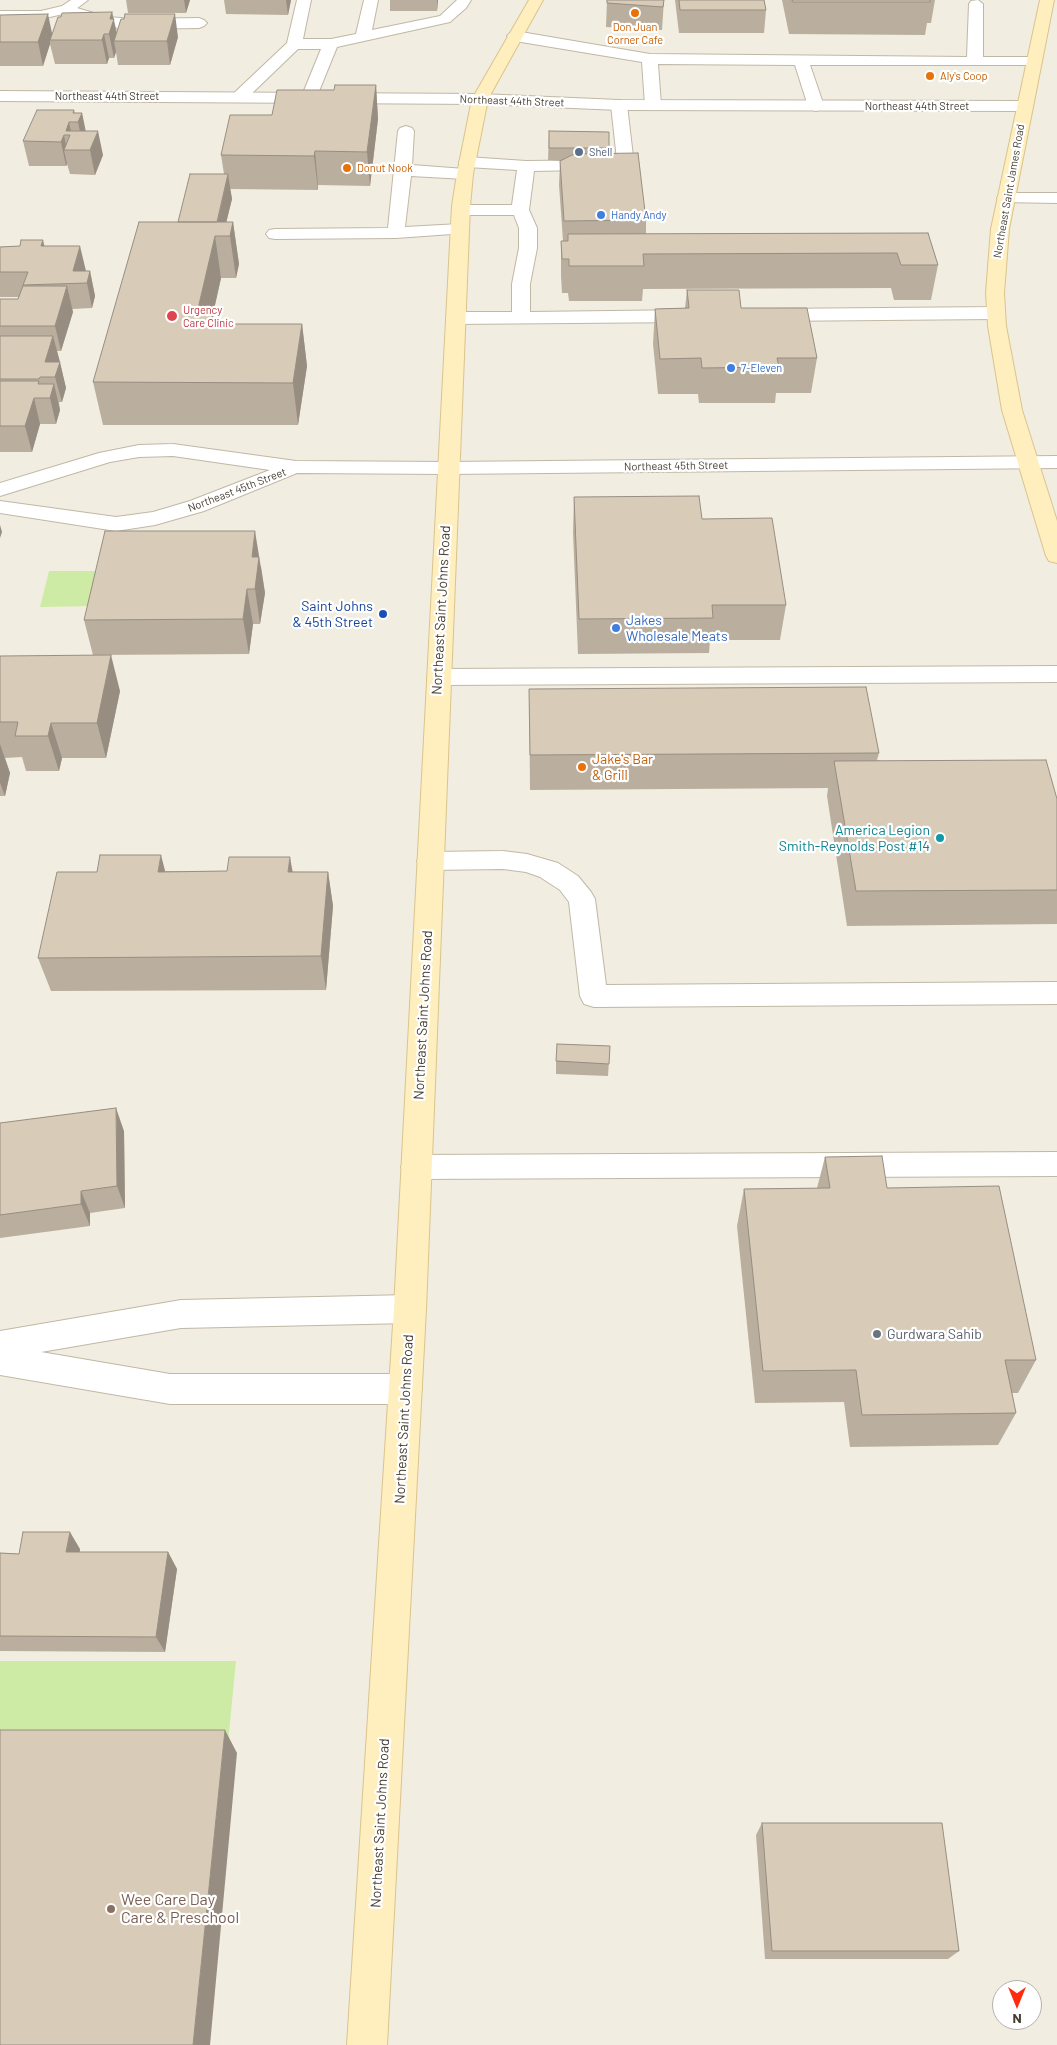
<!DOCTYPE html>
<html>
<head>
<meta charset="utf-8">
<style>
  body { margin:0 }
  #map { position:relative; width:1057px; height:2045px; overflow:hidden; background:#f2ede1; font-family:Barlow,sans-serif }
  canvas { display:block }
  .north { position:absolute; left:992px; top:1980px; width:50px; height:50px; box-sizing:border-box; background:#fff; border:1px solid #b4b1ad; border-radius:50%; rotate:180deg; font-size:14px; font-weight:700; line-height:20px; text-align:center; color:#443c31 }
  .north::after { content:''; display:block; margin:auto; width:18px; height:22px; background:#ff2b0b; clip-path:polygon(50% 0,100% 100%,50% 72%,0 100%) }
</style>
</head>
<body>
<div id="map">
<canvas width="1057" height="2045"></canvas>
<div class="north">N</div>
</div>
<script>
const g = document.querySelector('canvas').getContext('2d');
g.lineJoin = 'round';
function fillPath(path, color) {
  g.fillStyle = color;
  g.fill(path, 'evenodd');
}
function shape(rows) {
  const path = new Path2D();
  for (const r of rows) {
    path.moveTo(r[0], r[1]);
    for (let i = 2; i < r.length; i += 2) path.lineTo(r[i], r[i + 1]);
  }
  return path;
}
function strokePath(path, color, width, dash) {
  g.strokeStyle = color;
  g.lineWidth = width;
  g.lineCap = dash ? 'butt' : 'round';
  g.setLineDash(dash || []);
  g.stroke(path);
}
function write(font, color, halo, rows, align = 'center') {
  g.font = font + ' Barlow,sans-serif';
  g.lineWidth = 4.5;
  g.setLineDash([]);
  g.textBaseline = 'middle';
  g.strokeStyle = halo;
  g.fillStyle = color;
  for (const [text, x, y, turn = 0] of rows) {
    g.save();
    g.translate(x, y);
    g.rotate((+turn || 0) * Math.PI / 180);
    g.textAlign = isNaN(turn) ? turn : align;
    if (halo) g.strokeText(text, 0, 0);
    g.fillText(text, 0, 0);
    g.restore();
  }
}
const green = shape([
  [49,571,104,571,96,606,40,607],
  [0,1661,236,1661,227,1753,0,1773]
]);
const service = shape([
  [297,0,311,0,303,39,331,39,356,34,364,0,378,0,372,30,440,16,457,0,471,0,466,8,450,22,337,47,315,101,303,101,301,98,321,49,298,49,245,100,233,100,231,97,233,94,287,43,297,0],
  [978,0,983,4,983,57,1034,57,1039,59,1042,62,1039,65,810,65,824,106,822,109,816,111,810,109,808,106,795,65,658,64,661,105,659,108,653,110,647,108,645,105,642,62,515,41,510,39,507,36,510,33,515,31,650,54,967,57,969,4,971,1,978,0],
  [67,5,107,17,134,19,199,18,204,20,207,23,204,26,199,28,134,29,107,27,91,23,62,12,60,9,62,6,67,5],
  [619,100,625,102,627,105,634,165,632,169,534,171,529,210,537,228,537,248,530,284,530,312,692,310,699,312,701,316,699,320,692,322,455,324,448,322,446,318,448,314,455,312,512,312,512,284,519,248,519,228,514,215,461,215,455,214,452,210,455,206,461,205,512,205,517,170,467,167,461,166,459,162,461,158,467,157,526,161,617,160,611,105,613,102,619,100],
  [406,126,412,128,414,131,412,165,465,169,471,170,473,174,471,178,465,179,411,176,405,227,460,224,466,225,469,229,466,233,396,238,275,239,269,238,266,234,269,230,275,229,388,228,398,131,400,128,406,126],
  [996,307,1003,309,1005,313,1003,317,996,319,770,321,763,319,761,315,763,311,770,309,996,307],
  [1057,666,1057,682,439,685,431,683,427,677,431,671,439,669,1057,666],
  [503,851,527,854,558,863,578,876,591,892,595,899,606,985,1057,982,1057,1004,594,1007,584,1004,580,996,569,902,560,890,540,877,526,872,503,869,430,870,421,868,417,861,421,854,430,852,503,851],
  [1057,1152,1057,1176,416,1179,406,1176,401,1167,406,1158,416,1155,1057,1152],
  [410,1295,421,1299,426,1309,421,1319,410,1323,181,1328,41,1352,170,1374,406,1374,417,1378,422,1389,417,1400,406,1404,170,1404,0,1375,0,1331,181,1300,410,1295]
]);
const minor = shape([
  [71,0,88,0,72,12,41,19,0,19,0,11,41,11,62,6,71,0],
  [1006,193,1057,193,1057,203,1000,202,997,198,1000,194,1006,193],
  [173,444,296,461,448,462,1057,456,1057,468,448,474,297,473,204,511,155,525,116,531,0,513,0,501,116,517,153,512,190,501,270,470,173,456,139,457,110,462,0,496,0,483,99,453,139,445,173,444]
]);
const tertiary = shape([
  [0,91,480,94,619,100,1025,101,1031,103,1033,106,1031,109,1025,111,619,110,480,104,0,101,0,91]
]);
const secondary = shape([
  [529,0,543,0,488,99,473,174,470,206,426,1309,387,2045,347,2045,394,1309,452,206,457,174,472,99,529,0],
  [1040,0,1054,0,1009,229,1004,293,1006,326,1022,410,1057,521,1057,563,1049,561,1046,556,1002,410,988,326,986,293,991,229,1040,0]
]);
const wall = shape([
  [126,0,190,0,186,13,128,13],
  [224,0,291,0,288,15,226,14],
  [390,0,438,0,437,11,390,11],
  [607,0,664,0,662,30,606,27],
  [675,0,764,0,766,10,764,33,679,33],
  [782,0,935,0,931,23,927,23,925,35,789,34],
  [112,12,117,32,178,37,170,65,118,65,116,52,114,58,109,58,107,64,55,64,50,44,43,66,0,66,0,15,52,34],
  [376,85,378,119,370,186,318,185,318,190,230,189,232,199,226,222,233,222,239,264,236,278,221,278,213,314,215,324,302,324,307,366,298,425,103,425,93,382,178,222,224,174,221,155,272,115,334,90],
  [74,110,75,113,82,113,85,131,103,155,95,175,70,174,67,164,66,166,29,166,23,141],
  [549,131,609,132,609,153,646,220,646,234,928,233,938,265,931,300,894,300,891,288,643,289,642,301,569,301,568,293,562,293,561,276,561,241,563,241,559,185,560,161,548,160],
  [45,246,86,271,90,271,95,296,92,308,72,309,73,312,61,351,57,351,66,388,62,402,59,402,60,410,56,424,40,424,32,452,0,452,0,299,18,299,19,297,0,297,0,247],
  [687,290,741,308,817,358,811,393,776,393,775,403,699,403,698,394,658,394,653,344,655,309,685,308],
  [574,497,702,519,786,605,780,640,710,640,709,653,578,654,573,533],
  [261,566,265,593,260,624,253,624,249,654,93,655,84,620],
  [0,656,120,691,106,758,62,758,59,771,26,771,22,757,5,758,10,773,5,796,0,796],
  [529,689,879,753,877,760,1057,799,1057,924,847,926,827,796,828,788,530,790],
  [166,871,328,872,333,906,326,990,51,991,38,958],
  [610,1046,608,1076,556,1074,556,1061],
  [0,1123,124,1131,125,1208,90,1213,90,1226,0,1238],
  [825,1157,887,1188,1036,1360,1018,1393,1012,1393,1016,1413,998,1445,850,1447,844,1402,755,1403,737,1226,744,1189,817,1188],
  [80,1549,80,1552,168,1552,177,1569,165,1652,0,1651,0,1553,19,1554],
  [762,1823,959,1951,948,1959,765,1959,756,1835]
]);
const shadedWall = shape([
  [184,0,190,0,186,13],
  [286,0,291,0,288,15],
  [437,0,438,0,437,11],
  [112,12,118,41,114,41,116,52,114,58,109,34,110,19],
  [48,14,53,38,50,40,50,44,43,66,38,42],
  [175,14,178,37,170,65,167,41],
  [104,34,109,58,107,64,102,40],
  [376,85,378,119,370,186,367,152],
  [82,113,87,137,83,147,78,122],
  [69,122,74,146,70,135,66,131],
  [98,131,103,155,95,175,90,150],
  [64,135,67,150,64,150,67,164,66,166,61,142],
  [315,151,318,185,318,190,314,156],
  [228,174,232,199,223,236,217,225],
  [233,222,239,264,236,278,230,236],
  [215,236,221,278,213,314,220,355,197,313],
  [43,240,49,265,41,246],
  [80,246,86,271,73,271],
  [90,271,95,296,92,308,87,283],
  [67,286,73,312,61,351,55,326],
  [302,324,307,366,298,425,293,383],
  [53,336,60,362,45,362],
  [60,362,66,388,62,402,55,377],
  [54,384,60,410,56,424,50,398],
  [34,398,40,424,32,452,25,426],
  [0,525,2,532,0,538],
  [255,531,265,593,260,624,255,589,252,557],
  [247,589,253,624,249,654,243,619],
  [111,655,120,691,106,758,97,723],
  [51,723,62,758,59,771,48,736],
  [0,744,10,773,5,796,0,783],
  [161,855,170,890,158,872],
  [290,857,296,891,288,872],
  [328,872,333,906,326,990,321,956],
  [116,1108,124,1131,125,1208,117,1186],
  [81,1191,90,1213,90,1226,81,1204],
  [70,1532,80,1549,77,1569,66,1552],
  [168,1552,177,1569,165,1652,156,1637],
  [225,1730,237,1753,210,2045,193,2045]
]);
const building = shape([
  [607,0,664,0,663,7,607,3,607,0],
  [679,0,764,0,766,10,680,10,679,0],
  [792,0,930,0,930,2,793,2,792,0],
  [112,12,110,19,114,19,109,34,104,34,102,40,50,40,58,17,61,17,62,13,112,12],
  [48,14,38,42,0,42,0,15,48,14],
  [125,14,175,14,167,41,114,41,121,19,124,19,125,14],
  [335,85,376,85,367,152,315,151,314,156,221,155,230,115,272,115,277,90,334,90,335,85],
  [37,110,74,110,73,113,82,113,78,122,69,122,66,131,98,131,90,150,64,150,70,135,64,135,61,142,23,141,37,110],
  [549,131,609,132,609,148,549,148,549,131],
  [638,153,646,220,564,221,560,161,574,154,638,153],
  [190,174,228,174,217,222,178,222,190,174],
  [139,222,233,222,230,236,215,236,197,313,213,313,210,324,302,324,293,383,93,382,139,222],
  [928,233,938,265,901,265,897,253,643,254,644,266,569,266,569,259,562,259,561,241,568,241,568,234,928,233],
  [21,240,43,240,41,246,80,246,73,271,90,271,87,283,23,285,28,272,0,272,0,247,20,246,21,240],
  [23,286,67,286,55,326,0,326,0,299,18,299,23,286],
  [687,290,739,290,741,308,807,308,817,358,777,358,779,367,702,368,701,358,660,359,655,309,689,308,687,290],
  [0,336,53,336,45,362,60,362,55,377,40,377,39,379,0,379,0,336],
  [0,381,39,381,38,384,54,384,50,398,34,398,25,426,0,426,0,381],
  [699,496,702,519,772,518,786,605,712,605,713,618,579,619,574,497,699,496],
  [105,531,255,531,252,557,259,557,255,589,247,589,243,619,84,620,105,531],
  [111,655,97,723,51,723,48,736,15,736,18,722,0,722,0,656,111,655],
  [866,687,879,753,530,755,529,689,866,687],
  [1046,760,1057,799,1057,890,856,891,834,761,1046,760],
  [100,855,161,855,158,872,227,871,229,857,290,857,288,872,328,872,321,956,38,958,57,872,97,872,100,855],
  [557,1044,610,1046,609,1064,556,1061,557,1044],
  [116,1108,117,1186,81,1191,81,1204,0,1215,0,1123,116,1108],
  [882,1156,887,1188,999,1186,1036,1360,1005,1360,1016,1413,862,1415,856,1370,763,1371,744,1189,830,1188,825,1157,882,1156],
  [23,1532,70,1532,66,1552,168,1552,156,1637,0,1636,0,1553,19,1554,23,1532],
  [0,1730,225,1730,193,2045,0,2045,0,1730],
  [762,1823,942,1823,959,1951,772,1951,762,1823]
]);
const markers = [
  [635,13,5,"#e8710a"],
  [930,76,5,"#e8710a"],
  [579,152,5,"#5c6f8a"],
  [347,168,5,"#e8710a"],
  [601,215,5,"#3f7fe0"],
  [172,316,6,"#e0444e"],
  [731,368,5,"#3f7fe0"],
  [383,614,5,"#1a4fb4"],
  [616,628,5,"#3f7fe0"],
  [582,767,5,"#e8710a"],
  [940,838,5,"#0f9aa8"],
  [877,1334,5,"#6b7280"],
  [111,1909,5,"#8d6e63"]
];
const farFoodnames = [
  ["Don Juan",635,27,"center"],
  ["Corner Cafe",635,40,"center"],
  ["Aly's Coop",940,76],
  ["Donut Nook",357,168]
];
const farStreetnames = [
  ["Northeast 44th Street",107,96],
  ["Northeast 44th Street",512,101,2],
  ["Northeast 44th Street",917,106],
  ["Northeast Saint James Road",1009,191,-80],
  ["Northeast 45th Street",676,466,-1],
  ["Northeast 45th Street",237,490,-21]
];
const farServicenames = [
  ["Shell",589,152]
];
const farShopnames = [
  ["Handy Andy",611,215],
  ["7-Eleven",741,368]
];
const farHealthnames = [
  ["Urgency",183,310],
  ["Care Clinic",183,323]
];
const transitNames = [
  ["Saint Johns",373,606],
  ["& 45th Street",373,622]
];
const streetNames = [
  ["Northeast Saint Johns Road",441,610,-87],
  ["Northeast Saint Johns Road",423,1015,-87],
  ["Northeast Saint Johns Road",404,1419,-87],
  ["Northeast Saint Johns Road",380,1823,-87]
];
const shopNames = [
  ["Jakes",626,620],
  ["Wholesale Meats",626,636]
];
const foodNames = [
  ["Jake's Bar",592,759],
  ["& Grill",592,775]
];
const cultureNames = [
  ["America Legion",930,830],
  ["Smith-Reynolds Post #14",930,846]
];
const worshipNames = [
  ["Gurdwara Sahib",887,1334]
];
const nearEducationnames = [
  ["Wee Care Day",121,1900],
  ["Care & Preschool",121,1918]
];
fillPath(green, '#cdeba5');
strokePath(service, '#c1b7a6', 2);
strokePath(minor, '#c1b7a6', 2);
strokePath(tertiary, '#c1b7a6', 2);
strokePath(secondary, '#dac48d', 2);
fillPath(service, '#fff');
fillPath(minor, '#fff');
fillPath(tertiary, '#fff');
fillPath(secondary, '#ffeebe');
fillPath(wall, '#baaf9e');
fillPath(shadedWall, '#978e81');
fillPath(building, '#d8cbb8');
strokePath(building, '#978e81', 1);
for (const [x, y, r, color] of markers) {
  const dot = new Path2D();
  dot.arc(x, y, r, 0, 2 * Math.PI);
  g.fillStyle = color;
  g.fill(dot);
  strokePath(dot, '#fff', 2);
}
write('11px', '#c56008', '#fff', farFoodnames, 'left');
write('11px', '#443c31', '#fff', farStreetnames);
write('11px', '#4e5e75', '#fff', farServicenames, 'left');
write('11px', '#366cbe', '#fff', farShopnames, 'left');
write('11px', '#be3a42', '#fff', farHealthnames, 'left');
write('14px', '#164399', '#fff', transitNames, 'right');
write('14px', '#443c31', '#fff', streetNames);
write('14px', '#366cbe', '#fff', shopNames, 'left');
write('14px', '#c56008', '#fff', foodNames, 'left');
write('14px', '#0d838f', '#fff', cultureNames, 'right');
write('14px', '#5b616d', '#fff', worshipNames, 'left');
write('16px', '#785e54', '#fff', nearEducationnames, 'left');
</script>
</body>
</html>
